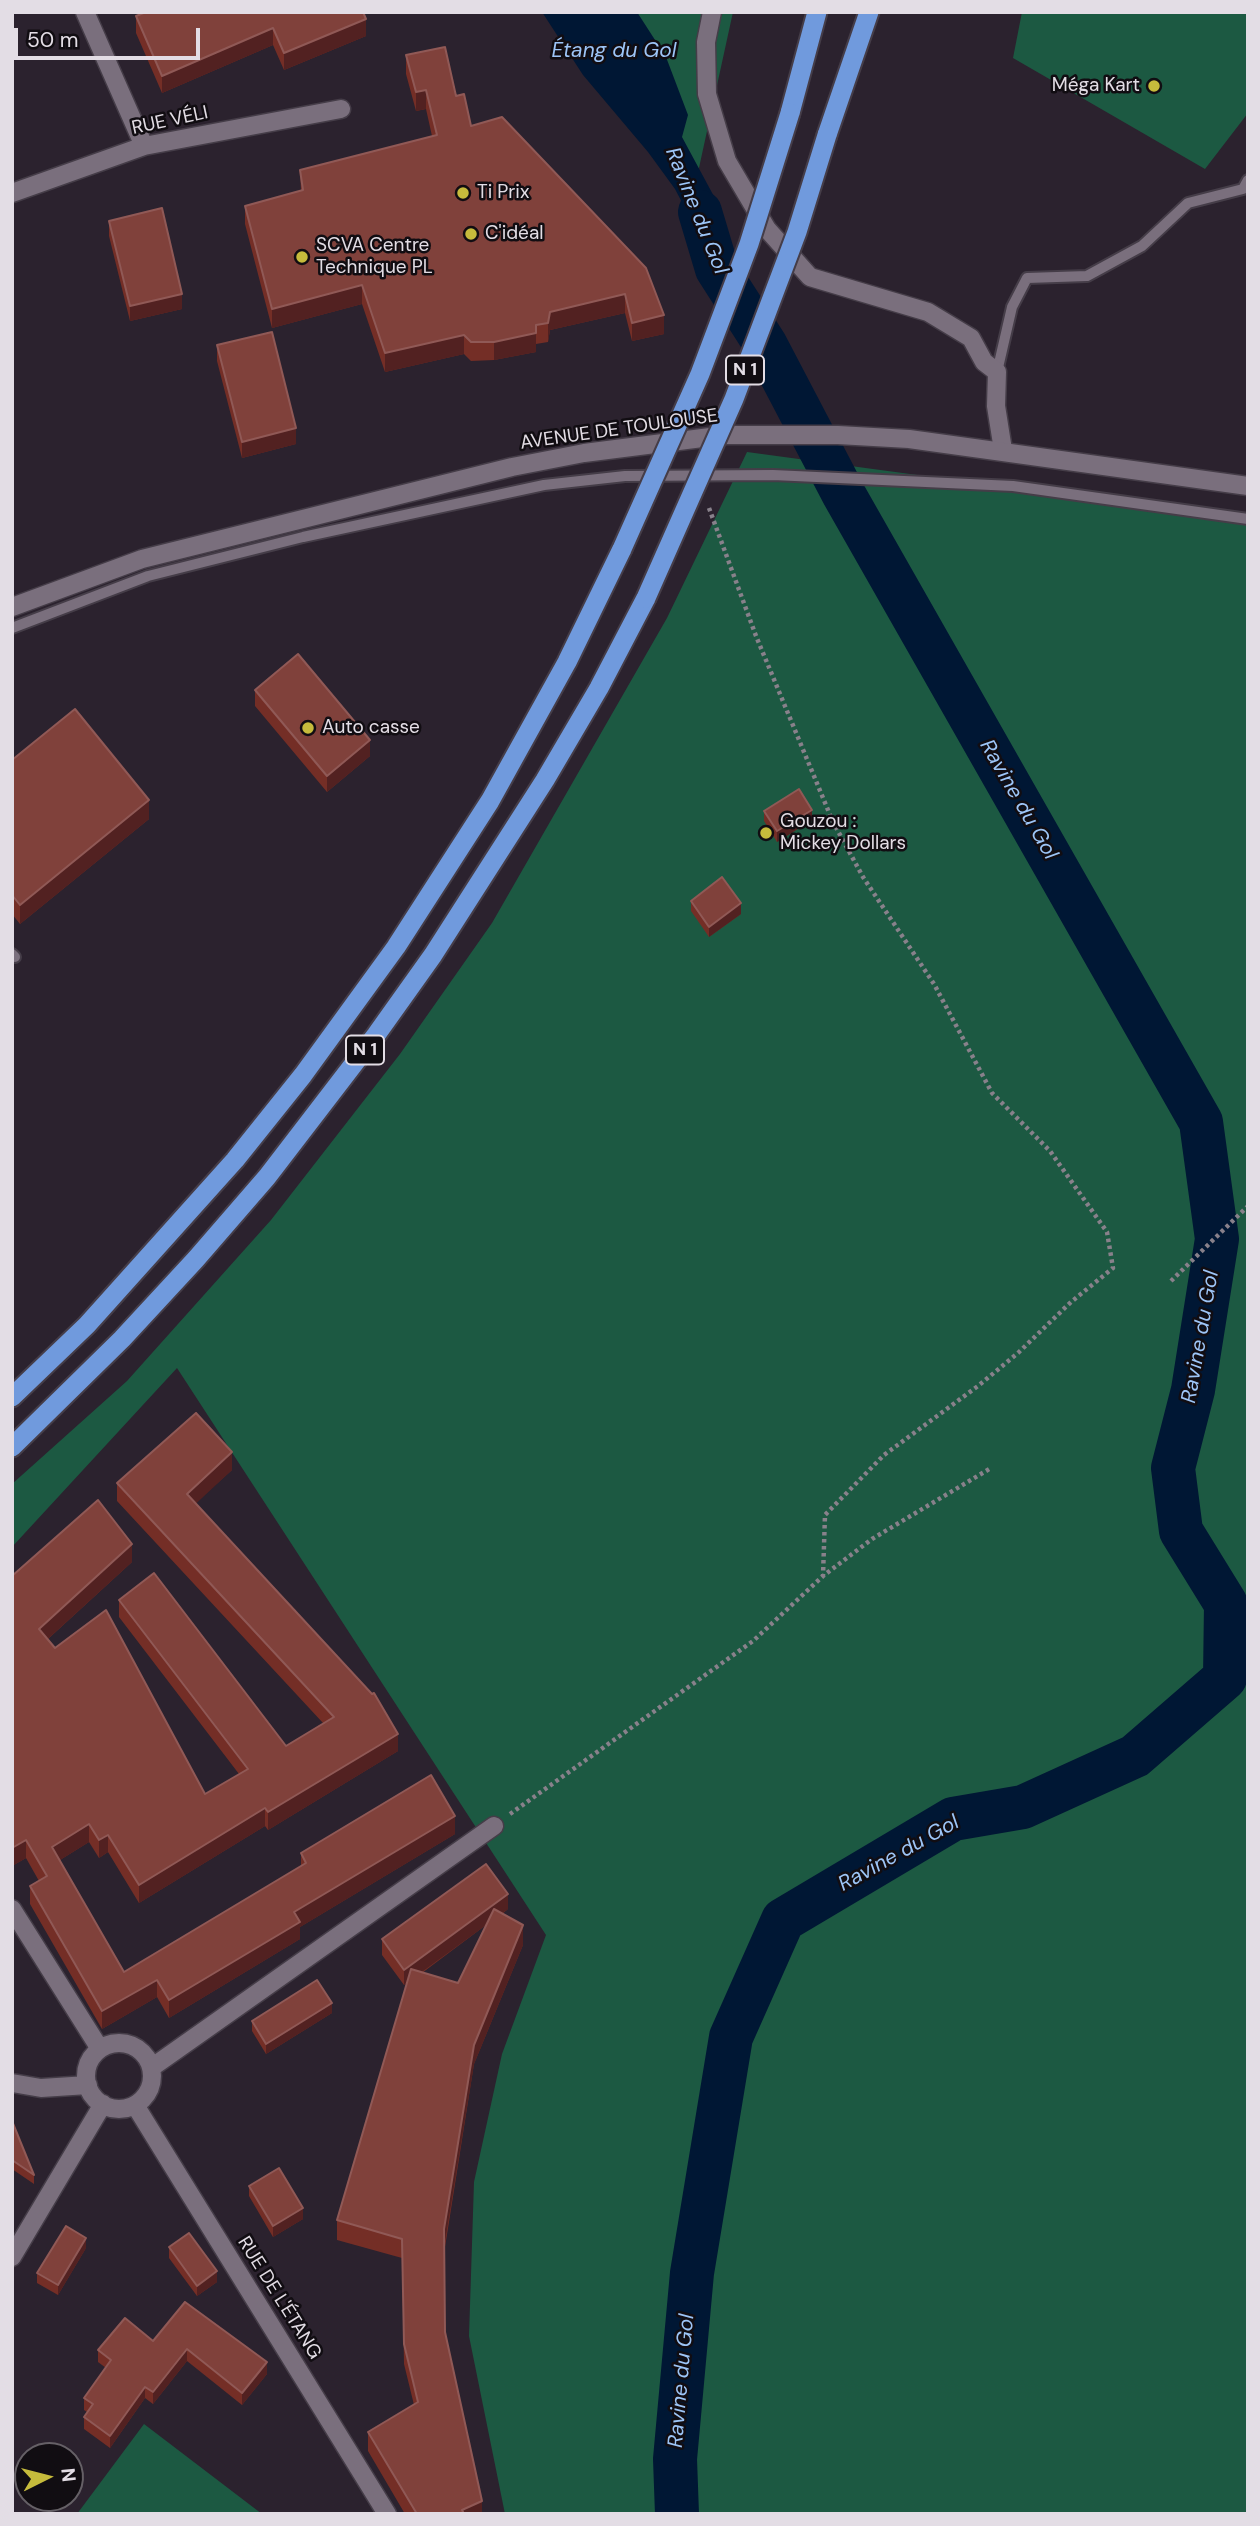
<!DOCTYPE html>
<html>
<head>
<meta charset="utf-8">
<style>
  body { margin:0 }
  #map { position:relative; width:1260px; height:2526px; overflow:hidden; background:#2b222e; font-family:"DM Sans",sans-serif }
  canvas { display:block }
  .frame { position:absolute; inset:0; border:14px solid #e3dde5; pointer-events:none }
  .north { position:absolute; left:14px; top:2442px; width:70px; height:70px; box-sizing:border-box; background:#110d12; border:2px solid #656066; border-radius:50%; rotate:84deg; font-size:19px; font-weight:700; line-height:28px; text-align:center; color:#e3dde5 }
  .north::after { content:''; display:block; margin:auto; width:24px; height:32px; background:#c6bb3c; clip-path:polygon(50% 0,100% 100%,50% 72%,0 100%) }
  .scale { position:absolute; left:14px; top:28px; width:186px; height:32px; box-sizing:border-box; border:4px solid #e3dde5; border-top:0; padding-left:9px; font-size:21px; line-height:24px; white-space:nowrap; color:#e3dde5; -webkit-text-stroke:5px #110d12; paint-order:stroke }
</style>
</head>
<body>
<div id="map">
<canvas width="1260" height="2526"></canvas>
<div class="frame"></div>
<div class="north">N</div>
<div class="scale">50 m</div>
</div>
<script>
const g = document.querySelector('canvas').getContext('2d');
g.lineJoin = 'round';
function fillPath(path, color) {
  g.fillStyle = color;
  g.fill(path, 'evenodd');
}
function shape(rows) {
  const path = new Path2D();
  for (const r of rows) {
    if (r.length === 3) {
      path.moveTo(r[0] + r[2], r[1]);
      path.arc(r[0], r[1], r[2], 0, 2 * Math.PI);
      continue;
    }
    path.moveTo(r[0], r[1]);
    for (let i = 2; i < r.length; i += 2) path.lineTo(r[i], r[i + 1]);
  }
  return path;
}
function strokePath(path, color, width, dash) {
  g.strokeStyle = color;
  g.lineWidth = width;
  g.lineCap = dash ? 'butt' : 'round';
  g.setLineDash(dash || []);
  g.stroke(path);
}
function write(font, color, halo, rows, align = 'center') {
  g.font = font + ' "DM Sans",sans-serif';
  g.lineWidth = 5;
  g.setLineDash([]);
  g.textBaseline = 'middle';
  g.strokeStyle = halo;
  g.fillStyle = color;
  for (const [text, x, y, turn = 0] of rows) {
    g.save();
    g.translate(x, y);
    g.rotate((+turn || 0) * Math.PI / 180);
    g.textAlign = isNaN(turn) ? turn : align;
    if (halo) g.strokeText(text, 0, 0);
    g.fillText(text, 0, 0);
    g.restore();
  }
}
const green = shape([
  [604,12,733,12,697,177],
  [1022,12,1248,12,1248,113,1205,169,1013,58],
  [747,452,1051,493,1248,525,1248,2514,505,2514,469,2336,474,2182,502,2054,546,1935,177,1368,12,1547,12,1484,127,1381,271,1220,400,1054,492,923,667,618],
  [144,2424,262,2514,77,2514]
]);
const water = shape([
  [542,12,637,12,666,57,688,115,682,137,717,202,720,239,717,269,675,189,648,152,583,75]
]);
const river = shape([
  [677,2514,675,2459,692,2273,731,2037,783,1920,953,1819,1023,1807,1135,1756,1225,1678,1226,1604,1181,1531,1173,1468,1193,1390,1217,1239,1201,1122,843,493,765,344,717,269,700,212]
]);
const path = shape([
  [709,508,756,636,833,822,863,877,934,984,992,1093,1050,1151,1107,1232,1113,1268,1071,1302,1018,1353,978,1386,884,1455,825,1515,823,1576],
  [1171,1281,1248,1206],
  [510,1814,753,1641,823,1576,872,1539,991,1468]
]);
const service = shape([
  [997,372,1012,307,1027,278,1087,276,1142,246,1188,203,1243,189,1248,180],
  [12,628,148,576,303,537,544,485,625,476,773,475,1013,486,1248,519],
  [12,954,15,957]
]);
const minor = shape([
  [85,12,144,146],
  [712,12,706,42,707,94,727,161,767,229,810,277,928,312,971,338,984,362,997,372,996,406,1003,450],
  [12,193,144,146,341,109],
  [12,1909,100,2049],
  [119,2076,33],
  [151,2068,494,1826],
  [12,2083,41,2088,88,2085],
  [135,2105,387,2514],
  [12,2257,103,2104]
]);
const secondary = shape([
  [12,607,142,559,512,467,584,453,726,435,838,435,909,439,1248,486]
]);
const trunk = shape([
  [790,113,817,12],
  [827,135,869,12],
  [12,1397,87,1325,235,1160,303,1075,396,947,490,801,567,662,622,549],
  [12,1447,122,1339,196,1259,267,1177,376,1035,433,955,545,780,599,688,646,598]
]);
const trunkBridge = shape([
  [622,549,700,374,749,244,790,113],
  [646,598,734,399,797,232,827,135]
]);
const wall = shape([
  [136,16,366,36,284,70,273,45,162,93,136,33],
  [406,55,456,96,471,126,664,334,632,341,625,313,550,330,548,342,536,344,536,352,494,360,471,361,464,354,385,372,362,304,272,328,245,224,245,206,301,191,300,170,432,136,426,109,416,111,406,74],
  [109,221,182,309,130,321,109,236],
  [217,345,296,444,242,458,217,361],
  [255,690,370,756,327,792,255,706],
  [12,760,149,819,20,924,12,914],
  [764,811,812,820,777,842,764,821],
  [691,901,741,914,709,937,691,911],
  [232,1470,195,1503,398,1751,268,1830,265,1826,139,1903,108,1852,99,1858,89,1842,60,1860,124,1972,301,1866,301,1853,455,1834,300,1927,300,1939,169,2018,157,1997,102,2029,30,1904,30,1886,39,1881,26,1858,12,1866,12,1576,132,1562,48,1639,55,1648,205,1794,239,1774,119,1617,119,1600,286,1746,323,1723,117,1501,117,1483],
  [508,1909,502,1914,523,1945,474,2064,445,2247,445,2332,482,2514,405,2514,368,2451,368,2432,414,2405,404,2364,402,2258,337,2240,337,2220,407,1983,404,1985,382,1955,382,1939],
  [486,1925,458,1983,422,1973],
  [332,2013,266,2054,252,2031,252,2021],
  [12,2121,34,2175,34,2184,12,2169],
  [249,2186,303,2219,273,2237,249,2196],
  [169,2247,217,2282,197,2296,169,2258],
  [86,2248,58,2295,37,2283,37,2273],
  [185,2302,267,2374,242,2405,187,2361,153,2404,145,2398,110,2448,84,2429,84,2417,87,2412,84,2410,84,2398,106,2368,98,2362,98,2350,153,2341]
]);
const shadedWall = shape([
  [366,19,366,36,284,70,284,53],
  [273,28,273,45,162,93,162,76],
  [426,90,426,109,416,111,416,92],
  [362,285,362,304,272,328,272,309],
  [182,294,182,309,130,321,130,306],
  [625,294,625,313,550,330,548,342,548,323,550,312],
  [664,315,664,334,632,341,632,323],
  [536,333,536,352,494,360,494,342],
  [464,335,464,354,385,372,385,353],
  [296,428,296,444,242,458,242,442],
  [370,740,370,756,327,792,327,776],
  [149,800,149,819,20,924,20,905],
  [812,810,812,820,777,842,777,831],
  [741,903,741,914,709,937,709,927],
  [232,1452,232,1470,187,1512,187,1494],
  [132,1544,132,1562,39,1647,39,1629],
  [398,1734,398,1751,268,1830,268,1812],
  [265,1808,265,1826,139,1903,139,1885],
  [455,1816,455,1834,300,1927,300,1939,169,2018,169,2000,294,1912],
  [89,1824,89,1842,52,1865,52,1847],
  [108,1835,108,1852,99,1858,99,1840],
  [26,1840,26,1858,12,1866,12,1848],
  [508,1894,508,1909,404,1985,404,1970],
  [523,1925,523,1945,474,2064,444,2248,444,2229,474,2045],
  [157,1980,157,1997,102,2029,102,2011],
  [332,2003,332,2013,266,2054,266,2044],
  [303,2208,303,2219,273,2237,273,2226],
  [86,2238,86,2248,58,2295,58,2285],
  [217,2271,217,2282,197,2296,197,2286],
  [187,2349,187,2361,153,2404,153,2392],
  [267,2362,267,2374,242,2405,242,2393],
  [145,2387,145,2398,110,2448,110,2436],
  [482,2501,482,2514,462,2514,462,2510]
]);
const building = shape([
  [146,12,363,12,366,19,284,53,273,28,162,76,136,16,146,12],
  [445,47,456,96,464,94,471,126,502,117,646,268,664,315,632,323,625,294,550,312,548,323,536,325,536,333,494,342,471,342,464,335,385,353,362,285,272,309,245,206,303,190,300,170,437,135,426,90,416,92,406,55,445,47],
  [162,208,182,294,130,306,109,221,162,208],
  [272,332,296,428,242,442,217,345,272,332],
  [298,654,370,740,327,776,255,690,298,654],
  [75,709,149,800,20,905,12,895,12,760,75,709],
  [799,789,812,810,777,831,764,811,799,789],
  [722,877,741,903,709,927,691,901,722,877],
  [196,1413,232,1452,187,1494,372,1694,374,1693,398,1734,268,1812,265,1808,139,1885,108,1835,99,1840,89,1824,52,1847,124,1972,306,1863,301,1853,431,1775,455,1816,294,1912,300,1922,169,2000,157,1980,102,2011,30,1886,47,1876,26,1840,12,1848,12,1576,98,1500,132,1544,39,1629,55,1648,106,1610,205,1794,248,1769,119,1600,154,1573,286,1746,334,1717,117,1483,196,1413],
  [486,1864,508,1894,404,1970,382,1939,486,1864],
  [494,1909,523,1925,474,2045,444,2229,445,2332,482,2501,462,2510,464,2514,417,2514,368,2432,418,2402,404,2344,402,2239,337,2220,411,1969,458,1983,494,1909],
  [317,1980,332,2003,266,2044,252,2021,317,1980],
  [12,2121,34,2175,12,2160,12,2121],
  [279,2168,303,2208,273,2226,249,2186,279,2168],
  [66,2226,86,2238,58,2285,37,2273,66,2226],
  [189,2233,217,2271,197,2286,169,2247,189,2233],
  [185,2302,267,2362,242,2393,187,2349,153,2392,145,2387,110,2436,84,2417,93,2404,84,2398,111,2360,98,2350,125,2318,153,2341,185,2302]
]);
const markers = [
  [1154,86,7,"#c6bb3c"],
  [463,193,7,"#c6bb3c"],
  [471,234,7,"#c6bb3c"],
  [302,257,7,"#c6bb3c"],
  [308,728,7,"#c6bb3c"],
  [766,833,7,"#c6bb3c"]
];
const shields = [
  [745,370,38],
  [365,1050,38]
];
const shieldNames = [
  ["N 1",745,370],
  ["N 1",365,1050]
];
const poiNames = [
  ["Méga Kart",1140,86,"right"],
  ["Ti Prix",477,193],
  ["C'idéal",485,234],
  ["SCVA Centre",316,246],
  ["Technique PL",316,268],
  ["Auto casse",322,728],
  ["Gouzou :",780,822],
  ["Mickey Dollars",780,844]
];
const streetNames = [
  ["RUE VÉLI",170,121,-12],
  ["AVENUE DE TOULOUSE",619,430,-8],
  ["RUE DE L'ÉTANG",279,2298,58]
];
const waterNames = [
  ["Étang du Gol",614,51],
  ["Ravine du Gol",696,211,68],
  ["Ravine du Gol",1018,800,60],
  ["Ravine du Gol",1201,1337,-80],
  ["Ravine du Gol",899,1854,-29],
  ["Ravine du Gol",682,2381,-85]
];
fillPath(green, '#1c5942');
fillPath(water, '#001734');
strokePath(river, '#001734', 44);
strokePath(service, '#453d48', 14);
strokePath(minor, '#453d48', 21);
strokePath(secondary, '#453d48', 21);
strokePath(trunk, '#453d48', 23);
strokePath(path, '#88818b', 4.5, [3.5, 3.5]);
strokePath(service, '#7a6f7d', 10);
strokePath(minor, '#7a6f7d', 18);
strokePath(secondary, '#7a6f7d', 18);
strokePath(trunk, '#709add', 19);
strokePath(trunkBridge, '#453d48', 23, []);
strokePath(trunkBridge, '#709add', 19);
fillPath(wall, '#742e26');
fillPath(shadedWall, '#522121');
fillPath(building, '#80413b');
strokePath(building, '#905956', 2);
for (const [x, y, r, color] of markers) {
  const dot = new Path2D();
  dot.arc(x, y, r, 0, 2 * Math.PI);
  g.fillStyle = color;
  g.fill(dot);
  strokePath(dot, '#110d12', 2.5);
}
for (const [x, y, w] of shields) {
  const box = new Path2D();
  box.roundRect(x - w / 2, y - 14.5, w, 29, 5);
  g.fillStyle = '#110d12';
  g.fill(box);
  strokePath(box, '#e3dde5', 2);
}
write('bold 18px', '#e3dde5', null, shieldNames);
write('19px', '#e3dde5', '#110d12', poiNames, 'left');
write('19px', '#e3dde5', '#110d12', streetNames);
write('italic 21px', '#9dc5f7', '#110d12', waterNames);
</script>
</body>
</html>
